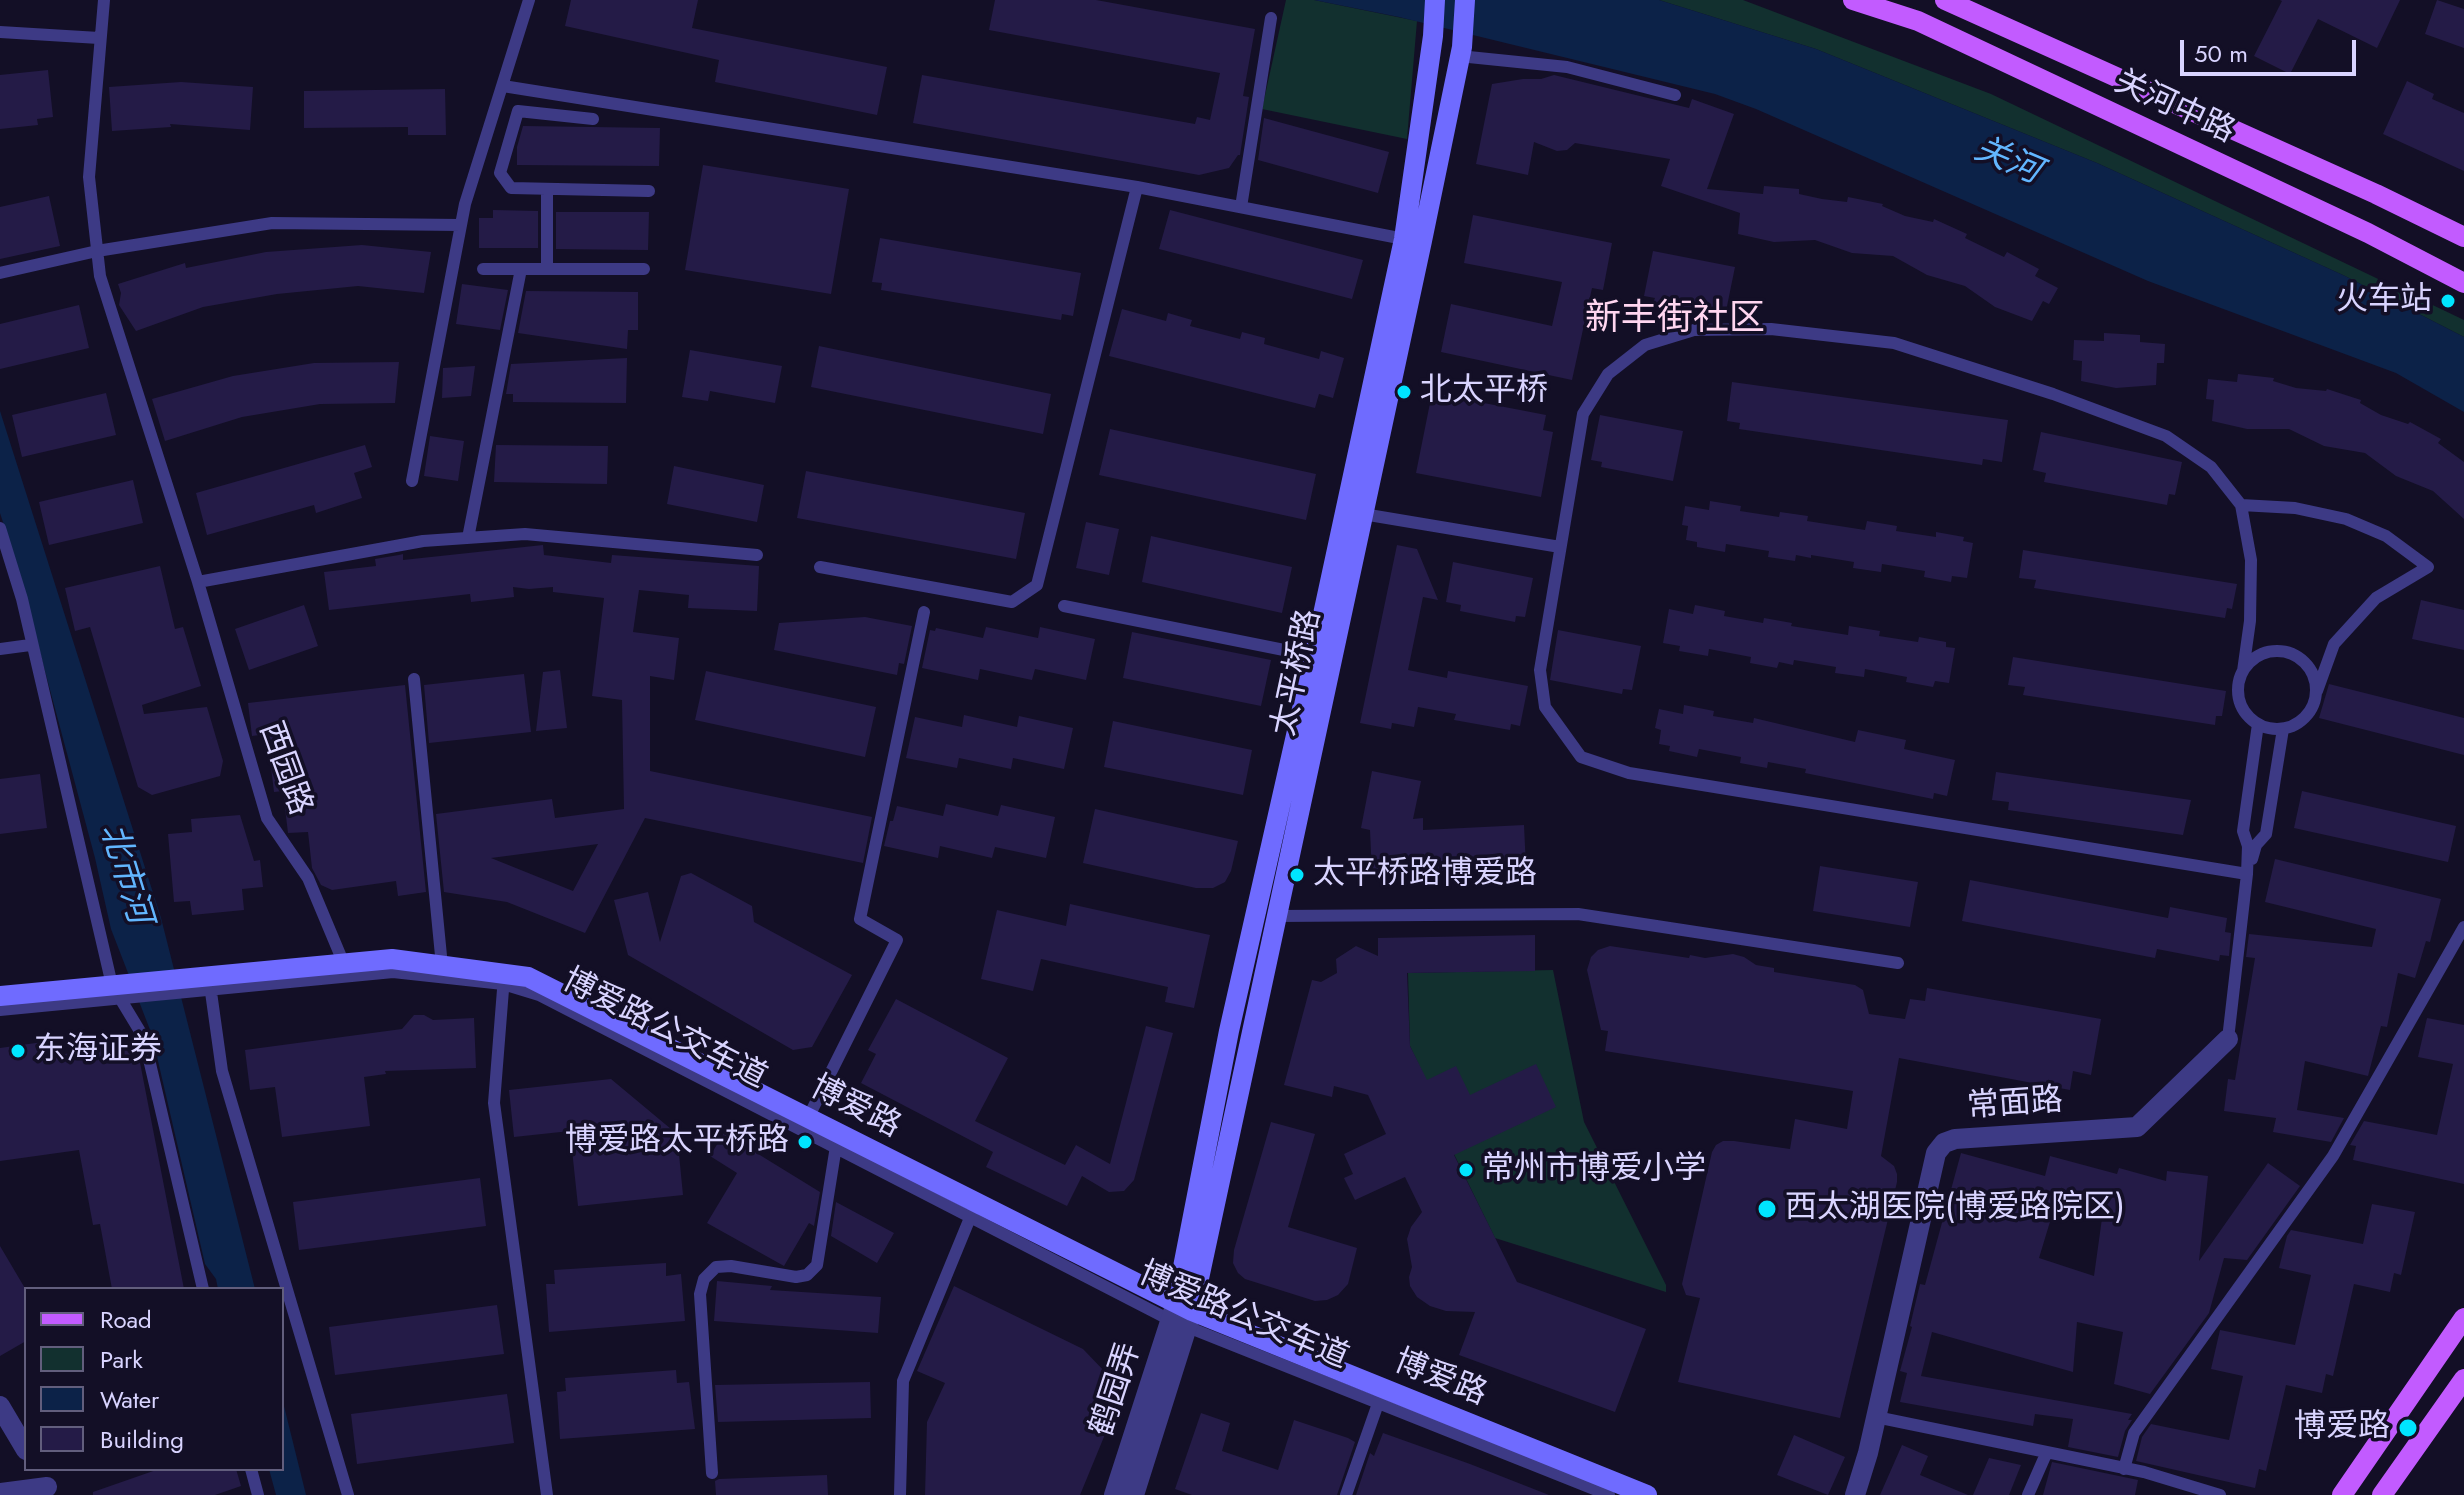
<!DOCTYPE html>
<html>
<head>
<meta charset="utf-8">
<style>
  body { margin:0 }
  #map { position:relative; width:2464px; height:1495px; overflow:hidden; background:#130f26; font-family:Jost,sans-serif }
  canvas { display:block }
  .legend { position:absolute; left:24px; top:1287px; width:260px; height:184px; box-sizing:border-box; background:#130f26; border:2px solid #625e7d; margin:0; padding:10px 14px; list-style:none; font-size:24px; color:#d9d4ff }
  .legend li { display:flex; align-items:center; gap:16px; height:40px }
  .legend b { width:40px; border:2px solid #625e7d }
  .scale { position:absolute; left:2180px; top:40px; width:176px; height:36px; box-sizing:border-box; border:4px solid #d9d4ff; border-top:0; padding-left:10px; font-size:24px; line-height:28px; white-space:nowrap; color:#d9d4ff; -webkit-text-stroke:6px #130f26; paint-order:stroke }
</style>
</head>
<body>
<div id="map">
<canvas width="2464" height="1495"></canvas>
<ul class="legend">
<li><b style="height:10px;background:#c25bff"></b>Road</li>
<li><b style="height:22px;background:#12302f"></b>Park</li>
<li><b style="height:22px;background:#0c2248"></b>Water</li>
<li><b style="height:22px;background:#241b47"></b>Building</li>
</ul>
<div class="scale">50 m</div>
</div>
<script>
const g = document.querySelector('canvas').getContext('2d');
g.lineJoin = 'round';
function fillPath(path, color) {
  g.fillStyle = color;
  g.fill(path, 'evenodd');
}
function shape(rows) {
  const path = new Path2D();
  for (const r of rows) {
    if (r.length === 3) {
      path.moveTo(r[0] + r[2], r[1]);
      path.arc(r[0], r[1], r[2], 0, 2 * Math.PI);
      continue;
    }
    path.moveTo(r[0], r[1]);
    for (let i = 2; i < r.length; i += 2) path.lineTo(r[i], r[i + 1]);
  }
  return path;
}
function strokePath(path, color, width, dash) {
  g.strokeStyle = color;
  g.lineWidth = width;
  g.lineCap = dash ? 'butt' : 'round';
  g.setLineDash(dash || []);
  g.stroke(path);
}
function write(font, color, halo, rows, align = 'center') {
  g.font = font + ' Jost,"Noto Sans SC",sans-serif';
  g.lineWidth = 7;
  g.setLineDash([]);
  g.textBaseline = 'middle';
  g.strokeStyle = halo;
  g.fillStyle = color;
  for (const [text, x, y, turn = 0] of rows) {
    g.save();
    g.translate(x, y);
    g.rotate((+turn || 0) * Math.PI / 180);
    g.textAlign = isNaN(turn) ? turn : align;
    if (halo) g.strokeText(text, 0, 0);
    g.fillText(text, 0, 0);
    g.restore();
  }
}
const green = shape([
  [1286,0,1314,0,1417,21,1407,139,1262,109],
  [1659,0,1743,0,1991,94,2464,320,2464,337,2345,276,2097,163,1816,49],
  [1553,970,1584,1122,1666,1285,1666,1292,1495,1238,1454,1154,1460,1151,1410,1046,1408,973]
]);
const water = shape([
  [1314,0,1659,0,1816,49,2097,163,2345,276,2464,337,2464,412,2396,373,2148,281,1756,109,1715,94,1399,17],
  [0,411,161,918,255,1289,218,1289,216,1279,205,1264,152,1035,111,929,95,858,15,559,0,513],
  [282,1398,306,1495,276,1495,269,1469,282,1469]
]);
const building = shape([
  [571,0,698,0,692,28,887,67,877,115,715,82,719,60,565,26],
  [995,0,1096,0,1255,29,1243,96,1249,97,1240,155,1238,155,1229,168,1199,175,913,123,922,75,1195,124,1197,117,1210,120,1220,73,989,30],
  [2280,0,2400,0,2377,48,2318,19,2290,74,2254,56,2282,1],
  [2437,0,2464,9,2464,48,2425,34],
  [48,70,53,117,37,119,38,125,0,129,0,75],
  [1554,75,1689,108,1692,99,1734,114,1707,189,1763,194,1764,186,1799,189,1799,194,1822,199,1847,202,1848,197,1883,204,1882,206,1905,216,1933,222,1934,219,1967,234,1965,238,2004,257,2007,252,2039,269,2035,276,2058,288,2049,304,2043,301,2032,321,1995,307,1965,286,1927,275,1893,256,1852,253,1815,240,1774,242,1738,234,1740,213,1661,186,1670,159,1575,143,1567,150,1557,151,1534,142,1528,175,1476,164,1492,84,1523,79,1541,79],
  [2407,81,2434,94,2432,99,2464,113,2464,171,2383,134],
  [181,82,253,87,250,130,170,124,171,127,112,131,109,87],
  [445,89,446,135,408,135,408,127,304,128,304,91],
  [1264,118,1389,152,1378,193,1258,160],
  [523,126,660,128,659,166,517,165,517,147],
  [703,165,849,189,831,294,685,270],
  [49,196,60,246,0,259,0,207],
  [493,210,538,211,538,248,479,248,479,218,493,218],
  [1170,210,1363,260,1352,299,1159,249],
  [556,212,649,212,648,250,556,249],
  [1473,215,1612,243,1603,290,1592,288,1572,380,1441,352,1451,304,1552,326,1562,282,1464,263],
  [880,238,1081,273,1073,316,1062,314,1061,320,881,290,882,283,872,282],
  [362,245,431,252,424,293,358,286,277,294,203,307,136,331,119,305,121,293,118,284,185,263,186,268,266,252],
  [1653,251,1735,267,1726,311,1717,309,1716,315,1653,303,1655,298,1644,296],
  [462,284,508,290,500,330,456,324],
  [526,291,638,292,638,330,628,330,627,349,518,333],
  [79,305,89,348,0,369,0,324],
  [1122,309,1166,321,1168,313,1192,320,1190,326,1240,339,1242,332,1265,338,1264,344,1319,359,1321,351,1344,358,1333,398,1319,394,1315,408,1109,356],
  [2104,333,2140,335,2140,342,2165,344,2164,363,2157,363,2156,385,2116,388,2081,381,2082,361,2073,360,2074,340,2104,341],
  [819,346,1051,394,1043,434,811,387],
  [690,350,782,366,775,403,710,391,708,401,682,397],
  [627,358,626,403,513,402,513,394,506,394,511,364],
  [399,362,395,403,320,404,242,417,165,441,152,399,233,376,314,363],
  [475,366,471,396,442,398,443,368],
  [2238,374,2274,378,2273,381,2296,388,2326,391,2327,389,2361,400,2360,403,2381,415,2408,424,2410,422,2441,439,2438,443,2464,462,2464,519,2433,491,2396,476,2365,453,2324,446,2289,429,2247,429,2212,421,2214,400,2206,399,2208,379,2237,382],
  [1732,382,2008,420,2002,462,1983,459,1982,465,1739,429,1740,423,1727,421],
  [106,393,116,435,22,457,12,415],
  [1432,393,1546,415,1543,430,1553,432,1541,497,1416,473],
  [1600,415,1683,431,1673,481,1601,467,1602,462,1591,460],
  [1110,429,1316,474,1306,520,1099,475],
  [2041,432,2182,462,2175,495,2169,494,2167,505,2044,482,2046,473,2033,470],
  [430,436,464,441,458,481,424,476],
  [365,445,372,467,354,473,362,498,316,513,314,505,207,535,196,493],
  [496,445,608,446,607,484,494,482],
  [674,466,764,485,757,522,667,504],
  [806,471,1025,513,1016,559,797,518],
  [133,480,143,523,49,545,39,502],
  [1710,501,1741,506,1740,511,1779,517,1780,512,1808,516,1807,521,1865,530,1867,521,1897,526,1896,531,1936,537,1936,532,1964,537,1963,541,1973,543,1967,578,1952,576,1951,582,1924,577,1925,571,1882,564,1881,572,1853,568,1854,562,1811,555,1811,558,1796,555,1795,561,1768,557,1769,551,1726,544,1725,552,1697,547,1697,542,1686,540,1688,526,1682,525,1685,506,1709,510],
  [1086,522,1119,529,1109,575,1076,568],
  [1151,536,1292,567,1282,613,1142,582],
  [543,545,544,555,611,563,612,555,759,566,757,611,688,608,689,595,639,590,633,632,679,638,674,680,650,676,650,771,872,817,863,863,645,818,585,933,507,902,444,892,436,814,552,799,555,818,624,809,622,700,592,696,604,598,553,592,553,587,529,589,513,587,514,597,471,602,470,594,329,610,324,572,376,566,375,559,399,555,403,554,403,560],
  [598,844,573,891,491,858],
  [1397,545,1417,549,1438,600,1423,597,1408,670,1447,678,1448,671,1528,686,1520,726,1511,724,1510,730,1454,720,1456,714,1418,707,1414,727,1392,723,1391,729,1360,723],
  [2023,550,2237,584,2232,609,2227,608,2225,618,2034,588,2036,580,2019,578],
  [1453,562,1533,578,1525,617,1516,616,1515,622,1460,611,1461,605,1446,602],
  [160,566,175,629,183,627,201,686,142,705,144,714,207,707,223,761,220,776,152,795,138,787,90,627,75,631,65,588],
  [2421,600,2464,610,2464,650,2412,639],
  [304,605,318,646,249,670,235,629],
  [1695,605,1725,611,1724,616,1763,623,1764,618,1792,623,1791,626,1848,635,1849,626,1880,631,1879,636,1918,642,1919,637,1946,642,1946,647,1955,648,1949,683,1935,681,1933,687,1906,682,1907,677,1865,669,1864,677,1835,673,1836,667,1794,660,1793,665,1779,662,1777,668,1750,663,1751,657,1709,649,1708,656,1679,651,1680,646,1663,643,1669,609,1693,614],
  [865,617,912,626,904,664,899,663,897,675,774,650,779,623],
  [986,627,1038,638,1040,627,1095,639,1086,680,1035,669,1032,680,980,669,978,680,922,668,930,630,935,631,936,628,983,638],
  [1558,630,1641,646,1632,690,1623,689,1622,694,1550,680],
  [1132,632,1271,660,1261,706,1123,678],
  [2013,657,2226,691,2222,716,2216,716,2215,725,2023,695,2025,687,2008,685],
  [560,670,567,728,536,731,543,672],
  [706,671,876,707,865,757,695,720],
  [524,674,531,732,429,743,424,685],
  [2329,684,2464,718,2464,755,2319,718],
  [405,685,426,892,398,896,396,881,332,890,321,885,312,868,308,832,288,833,283,791,274,792,267,734,252,736,248,703],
  [1684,705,1714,711,1713,716,1753,723,1754,718,1855,742,1858,730,1906,740,1904,749,1955,760,1947,796,1934,793,1933,799,1805,773,1806,769,1768,762,1767,768,1740,763,1741,757,1699,749,1697,757,1669,751,1670,746,1659,744,1661,730,1655,728,1659,709,1683,714],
  [964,715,1017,727,1019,716,1073,728,1064,769,1013,758,1011,769,959,758,957,768,906,758,915,717,962,727],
  [1113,721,1252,750,1243,795,1104,767],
  [1372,771,1421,781,1413,819,1423,818,1423,830,1524,825,1526,868,1372,874,1370,830,1361,828],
  [1996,772,2191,800,2183,835,2008,810,2009,802,1992,800],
  [40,774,47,828,0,834,0,779],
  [2302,791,2456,826,2448,862,2294,828],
  [946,804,998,816,1001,805,1055,817,1046,858,995,847,992,858,940,846,938,858,884,846,890,821,893,821,897,806,943,816],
  [1095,809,1238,841,1231,871,1225,882,1213,888,1196,888,1083,863],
  [240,815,254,861,260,860,263,887,242,889,244,910,192,915,190,901,174,902,168,834,192,832,191,819],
  [2275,859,2441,899,2430,942,2426,941,2415,978,2398,973,2387,1027,2381,1026,2368,1076,2305,1061,2297,1110,2344,1118,2331,1142,2273,1132,2276,1118,2224,1111,2228,1079,2235,1080,2255,958,2246,957,2249,934,2372,947,2376,929,2265,902],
  [1820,866,1918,882,1910,927,1813,911],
  [691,873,752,906,754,922,852,975,812,1047,793,1050,628,955,614,900,648,892,660,942,681,876],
  [1970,880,2168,918,2170,907,2227,918,2225,932,2231,933,2229,956,2220,955,2219,961,2157,949,2155,958,1962,921],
  [1070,904,1210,935,1194,1008,1165,1002,1168,987,1041,959,1033,991,981,979,997,910,1066,926],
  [1535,935,1535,971,1407,973,1410,1046,1427,1080,1456,1066,1470,1095,1536,1064,1556,1107,1454,1155,1517,1282,1646,1329,1615,1412,1459,1355,1475,1312,1446,1311,1430,1306,1417,1297,1410,1286,1409,1277,1412,1267,1407,1239,1411,1227,1422,1212,1405,1177,1355,1200,1344,1178,1353,1174,1344,1154,1386,1134,1368,1095,1334,1086,1332,1097,1284,1085,1312,980,1321,982,1337,973,1336,959,1356,946,1378,956,1378,938],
  [1610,946,1689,958,1690,955,1705,958,1733,954,1744,957,1756,965,1774,968,1774,972,1855,985,1863,990,1869,1014,1905,1019,1910,999,1925,1001,1927,988,2101,1019,2091,1075,2073,1071,2070,1090,1899,1058,1881,1156,1894,1166,1897,1174,1897,1182,1840,1418,1678,1382,1700,1298,1686,1295,1682,1284,1712,1152,1716,1145,1723,1141,1734,1141,1790,1149,1795,1119,1847,1129,1853,1091,1605,1051,1608,1031,1601,1030,1587,970,1591,957,1598,950],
  [896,999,1008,1058,975,1121,1065,1165,1076,1145,1110,1164,1146,1026,1173,1033,1134,1180,1124,1191,1109,1192,1082,1176,1067,1206,986,1167,993,1152,861,1083,876,1054,868,1050],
  [414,1015,424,1015,433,1020,474,1018,476,1068,385,1071,386,1074,364,1077,370,1126,282,1137,275,1087,250,1090,245,1050,402,1029],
  [2427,1018,2464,1025,2464,1184,2353,1160,2356,1146,2350,1145,2364,1121,2437,1135,2453,1064,2418,1057],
  [50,1041,53,1056,136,1042,184,1289,112,1289,100,1224,93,1225,79,1150,0,1161,0,1048],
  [611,1079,677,1134,683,1195,578,1206,570,1131,514,1137,509,1090],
  [1271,1122,1315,1134,1288,1227,1357,1248,1348,1284,1338,1295,1327,1300,1315,1301,1245,1279,1238,1273,1233,1263,1234,1250],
  [724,1133,820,1192,814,1226,809,1223,784,1266,707,1223,737,1173,710,1156],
  [1961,1153,2045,1176,2050,1156,2117,1174,2119,1168,2166,1181,2167,1171,2208,1176,2199,1261,2268,1163,2300,1186,2247,1260,2224,1258,2209,1313,2150,1394,2114,1384,2123,1332,2077,1322,2073,1372,1932,1332,1921,1376,2132,1414,2128,1420,2132,1420,2125,1431,2118,1457,2068,1447,2073,1419,2035,1414,2033,1426,1900,1402,1907,1373,1900,1371,1912,1327,1910,1326,1920,1284,1925,1285],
  [2059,1192,2104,1204,2094,1276,2039,1258],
  [480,1178,486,1226,299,1250,293,1202],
  [836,1202,894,1233,877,1263,831,1236],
  [2372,1204,2415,1212,2401,1275,2394,1273,2390,1292,2354,1284,2333,1376,2326,1374,2322,1393,2286,1385,2266,1471,2259,1469,2255,1488,2136,1461,2142,1437,2151,1424,2229,1440,2243,1376,2211,1369,2220,1330,2295,1345,2311,1275,2279,1268,2287,1236,2291,1230,2363,1244],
  [0,1246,26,1290,26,1341,0,1356],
  [666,1263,666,1276,681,1274,685,1321,549,1332,546,1284,555,1284,554,1270],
  [717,1281,772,1286,770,1290,881,1297,878,1333,714,1321],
  [954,1286,1083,1349,1107,1374,1114,1394,1113,1415,1080,1495,925,1495,927,1422,945,1383,917,1371],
  [497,1305,504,1354,335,1375,329,1327],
  [676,1370,677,1383,689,1382,695,1429,560,1439,557,1392,566,1391,565,1378],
  [870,1382,871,1418,718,1422,715,1385],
  [507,1394,514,1443,357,1464,351,1414],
  [1201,1413,1230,1423,1222,1451,1278,1470,1294,1420,1348,1438,1355,1442,1337,1495,1192,1495,1175,1489],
  [1383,1433,1470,1464,1549,1495,1356,1495,1370,1453,1374,1456],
  [1794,1435,1845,1457,1828,1495,1777,1475],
  [1902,1445,1928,1456,1920,1475,1968,1495,1880,1495],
  [1989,1458,2021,1465,2009,1495,1973,1495],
  [2052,1462,2138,1480,2135,1495,2043,1495],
  [159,1469,236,1469,241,1486,215,1495,93,1495,93,1492],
  [827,1475,828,1495,716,1495,715,1481,719,1479]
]);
const service = shape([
  [104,0,89,177,100,276,198,582,423,541,525,534,757,555],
  [0,32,99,38],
  [1459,56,1567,67,1675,95],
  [503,86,1137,187,1404,239],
  [593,119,518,111,500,173,511,188,649,191],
  [547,190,547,269],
  [1241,207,1271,18],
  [483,269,644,269],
  [0,273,97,251,272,223,461,225],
  [412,481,465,204,529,0],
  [2241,505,2295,508,2346,519,2386,536,2428,567,2376,598,2334,644,2317,691],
  [1363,514,1560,547],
  [0,528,22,599,112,985,144,1038,203,1289],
  [468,538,521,269],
  [820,567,1012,602,1037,585,1137,187],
  [198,582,267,818,308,878,344,964],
  [1064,606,1314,656],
  [0,649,30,645],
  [2277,690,39],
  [2243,671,2250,621,2251,560,2241,505,2211,467,2166,436,2053,394,1894,343,1771,329,1694,330,1645,345,1608,374,1583,414,1540,670,1545,707,1581,757,1629,773,2247,874],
  [414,679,442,966],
  [2252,859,2256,845,2266,834,2283,729],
  [1277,916,1578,914,1898,963],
  [504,977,494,1103,547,1495],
  [210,985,222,1071,348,1495],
  [0,1010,393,972,503,984,539,995,1170,1320,1609,1495],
  [2228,1039,2247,874,2248,846,2243,831,2258,724],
  [808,1118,897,940,860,919,924,612],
  [1876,1417,2144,1472,2220,1495],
  [251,1469,258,1495],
  [2124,1469,2134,1433,2333,1156,2464,927],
  [712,1473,700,1294,704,1279,716,1267,731,1266,796,1277,807,1275,817,1265,837,1140],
  [900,1495,903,1381,972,1213],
  [1346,1495,1381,1395],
  [2028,1495,2046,1454]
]);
const minor = shape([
  [0,1406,26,1450],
  [0,1493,47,1487],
  [1114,1495,1176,1303],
  [1134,1495,1192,1311],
  [1855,1495,1868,1453,1936,1153,1944,1143,1955,1139,2137,1127,2228,1039]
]);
const secondary = shape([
  [0,996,392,959,528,977,1192,1311,1647,1495],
  [1176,1303,1229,1031,1314,656,1404,239,1433,36,1435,0],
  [1192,1311,1422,241,1462,47,1465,0]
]);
const primary = shape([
  [1853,0,1918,21,2368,233,2464,283],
  [1945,0,2376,194,2464,237],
  [2342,1495,2464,1318],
  [2382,1495,2464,1379]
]);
const markers = [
  [2448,301,8,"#00e5ff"],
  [1404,392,8,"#00e5ff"],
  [1297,875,8,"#00e5ff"],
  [18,1051,8,"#00e5ff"],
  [805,1142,8,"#00e5ff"],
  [1466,1170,8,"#00e5ff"],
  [1767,1209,10,"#00e5ff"],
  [2408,1428,10,"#00e5ff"]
];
const streetNames = [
  ["关河中路",2174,108,25],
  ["太平桥路",1298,673,-78],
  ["西园路",284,769,70],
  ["博爱路公交车道",664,1030,27],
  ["常面路",2015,1105,-4],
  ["博爱路",855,1108,27],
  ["博爱路公交车道",1243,1317,23],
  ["博爱路",1440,1379,22],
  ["鹤园弄",1117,1390,-72]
];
const poiNames = [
  ["火车站",2432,301,"right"],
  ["北太平桥",1420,392],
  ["太平桥路博爱路",1313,875],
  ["东海证券",34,1051],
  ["博爱路太平桥路",789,1142,"right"],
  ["常州市博爱小学",1482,1170],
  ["西太湖医院(博爱路院区)",1785,1209],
  ["博爱路",2390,1428,"right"]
];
const waterNames = [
  ["关河",2007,162,23],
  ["北市河",124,874,73]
];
const quarterNames = [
  ["新丰街社区",1675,320]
];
fillPath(green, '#12302f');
fillPath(water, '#0c2248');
fillPath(building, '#241b47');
strokePath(service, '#3d3a85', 12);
strokePath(minor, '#3d3a85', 20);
strokePath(secondary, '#6f6bff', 20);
strokePath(primary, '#c25bff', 20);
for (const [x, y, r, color] of markers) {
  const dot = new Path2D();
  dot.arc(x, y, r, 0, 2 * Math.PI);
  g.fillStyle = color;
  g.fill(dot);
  strokePath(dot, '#130f26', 3);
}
write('32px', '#d9d4ff', '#130f26', streetNames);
write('32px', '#d9d4ff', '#130f26', poiNames, 'left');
write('italic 34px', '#62b6ff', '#130f26', waterNames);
write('36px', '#ffd6f0', '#130f26', quarterNames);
</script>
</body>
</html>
